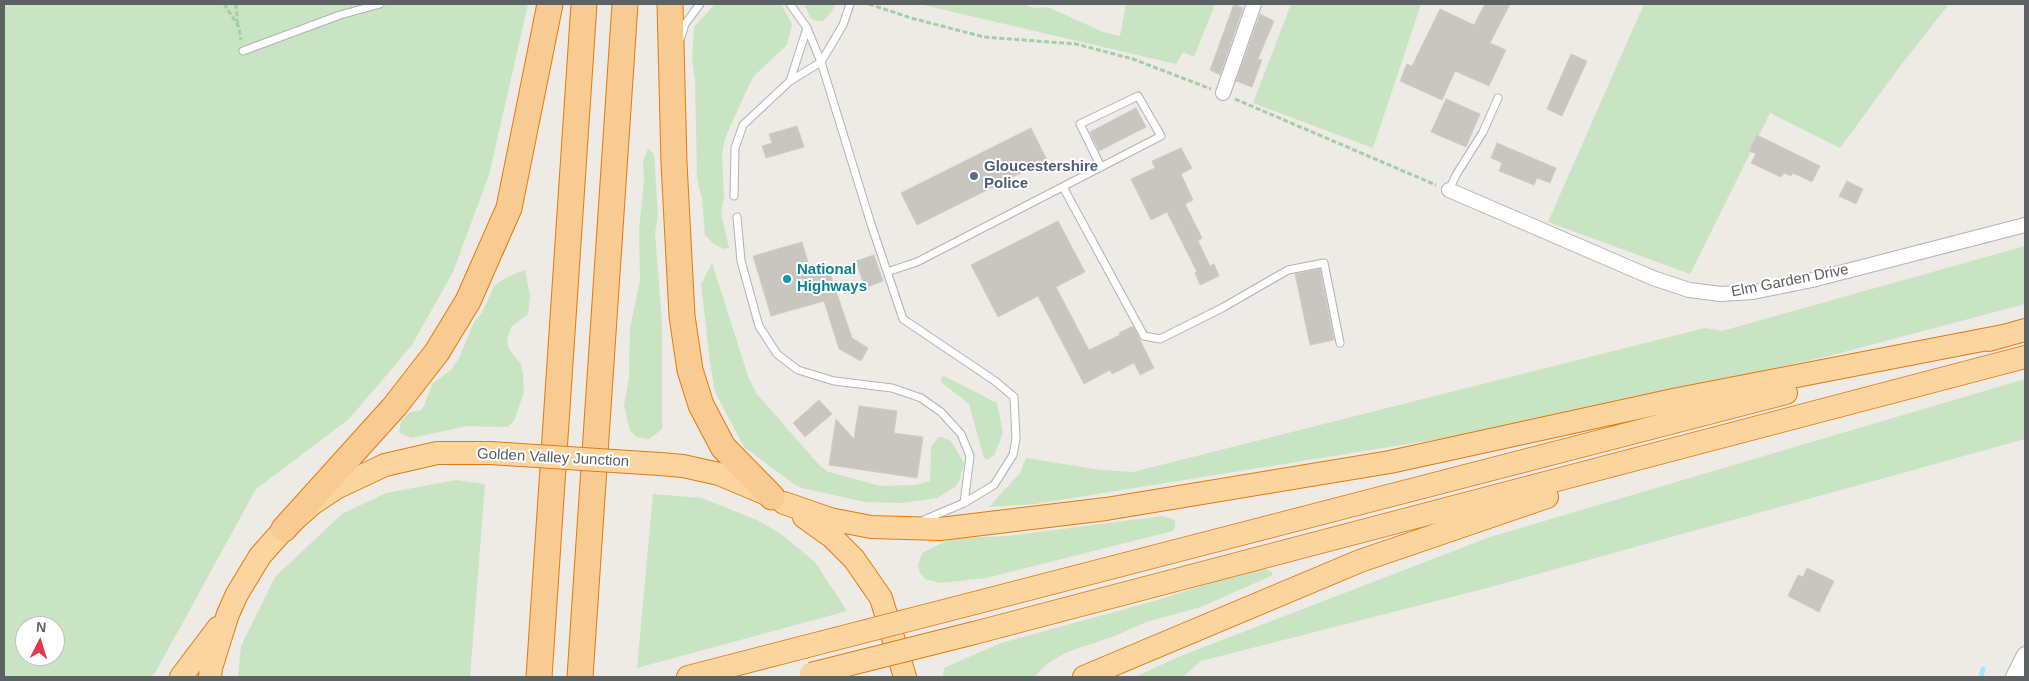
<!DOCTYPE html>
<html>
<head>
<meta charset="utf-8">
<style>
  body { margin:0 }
  #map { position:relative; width:2029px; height:681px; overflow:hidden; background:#eeeae5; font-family:Helvetica,sans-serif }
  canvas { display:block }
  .frame { position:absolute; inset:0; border:5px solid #5c6164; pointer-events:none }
  .north { position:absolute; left:15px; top:616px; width:50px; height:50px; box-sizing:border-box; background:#fff; border:1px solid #bec0c1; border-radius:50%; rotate:5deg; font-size:14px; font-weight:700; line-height:20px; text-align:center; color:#5c6164 }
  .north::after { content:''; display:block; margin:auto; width:18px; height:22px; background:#e1384b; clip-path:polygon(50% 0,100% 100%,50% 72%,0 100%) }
</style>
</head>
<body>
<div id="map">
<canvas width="2029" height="681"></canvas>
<div class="frame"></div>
<div class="north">N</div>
</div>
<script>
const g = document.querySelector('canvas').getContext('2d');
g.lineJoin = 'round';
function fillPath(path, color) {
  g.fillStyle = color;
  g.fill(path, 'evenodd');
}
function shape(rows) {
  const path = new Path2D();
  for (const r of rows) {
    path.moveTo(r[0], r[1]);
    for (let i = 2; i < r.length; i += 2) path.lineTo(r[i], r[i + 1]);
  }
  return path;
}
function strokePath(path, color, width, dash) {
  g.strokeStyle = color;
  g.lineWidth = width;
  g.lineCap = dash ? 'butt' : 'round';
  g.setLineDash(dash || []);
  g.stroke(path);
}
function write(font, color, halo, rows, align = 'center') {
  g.font = font + ' Helvetica,sans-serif';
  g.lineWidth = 4;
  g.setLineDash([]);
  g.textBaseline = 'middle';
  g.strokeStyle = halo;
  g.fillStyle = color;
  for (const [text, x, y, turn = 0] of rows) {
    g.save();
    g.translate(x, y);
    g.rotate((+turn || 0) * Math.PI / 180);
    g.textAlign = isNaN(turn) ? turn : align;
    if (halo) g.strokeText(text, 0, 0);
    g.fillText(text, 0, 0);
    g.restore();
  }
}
const green = shape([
  [4,4,528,4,489,175,453,272,412,345,349,419,256,489,155,673,150,677,4,677],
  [25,626,55,626,55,656,25,656],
  [715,4,781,4,792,24,787,45,754,76,750,83,725,138,722,155,724,197,721,213,729,248,724,249,714,244,705,235,702,199,697,178,695,80,692,59,694,27],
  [804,4,835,4,832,11,823,21,819,21,811,19],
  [919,4,1024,4,1033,8,1048,7,1103,32,1120,36,1126,4,1215,4,1194,57,1183,52,1176,64],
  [1291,4,1421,4,1373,148,1253,103],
  [1644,4,1949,4,1901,65,1840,148,1770,113,1690,274,1548,222],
  [648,149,654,154,658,216,655,233,662,323,662,429,649,439,637,437,630,431,624,406,629,377,630,328,640,280,639,229,644,182,643,161],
  [2025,246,2025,304,1829,356,1495,430,1035,504,989,507,1020,473,1026,458,1101,470,1133,472,1705,328,1722,331],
  [712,263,748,376,756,393,821,467,829,472,880,486,916,485,930,481,931,447,938,437,942,437,951,441,964,463,960,480,955,487,937,498,924,500,900,503,865,502,802,488,794,484,744,447,715,392,710,362,701,284],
  [525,270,530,296,528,314,511,327,507,340,509,349,521,364,523,374,524,392,514,421,507,427,467,426,411,438,399,433,401,421,410,412,422,410,433,383,451,370,459,358,474,322,482,313,494,286,505,278],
  [942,375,997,403,1003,433,994,456,987,460,984,458,969,404,941,382],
  [2025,379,2025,439,1487,588,1201,661,1183,677,1135,677,1178,657,1490,537],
  [456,480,485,484,470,677,238,677,241,646,275,577,342,514,386,493],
  [653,494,702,498,757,520,780,533,815,562,847,611,637,668],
  [1163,516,1175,520,1175,528,1173,531,986,578,940,583,925,579,920,573,918,565,922,553,946,541,958,538,1008,536],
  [1253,569,1266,569,1273,573,1271,576,1201,607,1146,622,1115,636,1067,652,1048,663,1034,677,943,677,944,668,1001,643,1158,600]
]);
const stream = shape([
  [1981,677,1983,669]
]);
const building = shape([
  [1234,4,1243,8,1220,75,1210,70,1234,4],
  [1485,4,1510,4,1490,43,1506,50,1489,86,1455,71,1442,100,1400,81,1407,64,1412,66,1440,9,1474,25,1485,4],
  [1260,14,1274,21,1258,59,1262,60,1252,87,1236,81,1260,14],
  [1571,54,1587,61,1562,116,1547,109,1571,54],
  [1446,99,1480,114,1466,147,1431,132,1446,99],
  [1136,108,1146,127,1099,151,1090,132,1136,108],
  [797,126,804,147,766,158,762,146,772,143,769,134,797,126],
  [1031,128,1047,160,917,225,901,193,1031,128],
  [1757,135,1820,166,1812,182,1793,173,1791,176,1784,173,1781,177,1751,163,1756,154,1749,151,1757,135],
  [1497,143,1556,168,1550,183,1537,178,1534,185,1499,171,1502,163,1491,158,1497,143],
  [1181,148,1192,168,1181,174,1193,200,1185,204,1202,238,1198,241,1210,266,1214,264,1219,276,1200,285,1195,273,1197,272,1167,212,1151,220,1131,179,1155,168,1152,161,1181,148],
  [1847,181,1863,189,1856,204,1839,196,1847,181],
  [1058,221,1085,272,1056,287,1089,350,1120,335,1119,333,1133,326,1154,368,1140,375,1134,363,1112,374,1110,370,1084,384,1038,296,998,317,971,265,1058,221],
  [802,242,811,272,828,267,852,338,868,348,861,361,839,349,824,301,771,316,753,256,802,242],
  [874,255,883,281,865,288,856,261,874,255],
  [1320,269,1334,340,1310,345,1295,274,1320,269],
  [819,400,832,414,805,437,793,423,819,400],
  [859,406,897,411,894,433,923,437,917,478,829,465,836,419,854,439,859,406],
  [1807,568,1834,581,1819,612,1788,596,1798,575,1803,577,1807,568]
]);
const path = shape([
  [224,4,239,27,241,40],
  [236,4,238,27],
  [869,4,911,18,984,37,1076,44,1133,59,1211,89],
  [1235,99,1436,185]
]);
const service = shape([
  [790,4,807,28,821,62,871,224,903,319,995,381,1014,397,1016,439,1013,455,994,485,964,503,924,520],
  [681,37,685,24,700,4],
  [243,51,340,15,380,4],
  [790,81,821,62,843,25,850,4],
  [1063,187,1144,336,1160,339,1222,308,1288,270,1324,263,1340,343],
  [1449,190,1456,175,1483,132,1498,98],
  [734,196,735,148,743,125,790,81,807,28],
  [737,217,741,261,759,326,777,354,798,370,834,381,892,388,921,398,941,412,961,434,970,456,964,503],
  [887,272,917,262,1161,136,1138,96,1080,124,1101,167]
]);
const minor = shape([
  [1223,93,1254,4],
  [1449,190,1653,278,1689,290,1721,294,1753,292,1812,280,2025,225]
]);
const tertiary = shape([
  [2014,677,2025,655]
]);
const trunk = shape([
  [1989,340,2025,330],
  [660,464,683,466,719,474,769,495],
  [784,503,830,519,871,527,940,529,1106,509,1390,462,1678,399,2003,336],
  [804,517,832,537,854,559,881,598,905,677],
  [967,605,1786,393],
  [974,633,2025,357],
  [181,677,218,628],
  [210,677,211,668,228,614,237,594,260,556,284,529,312,504,336,488,385,465,437,453,490,453],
  [688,677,804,647],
  [1084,677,1360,561,1547,497]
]);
const motorway = shape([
  [670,4,674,163,682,316,690,370,701,405,723,447,772,497],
  [284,529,395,406,437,352,468,301,509,208,550,4],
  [539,677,584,4],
  [580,677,625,4]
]);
const trunkBridge = shape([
  [490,453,660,464],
  [804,647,967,605],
  [811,674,974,633]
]);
const markers = [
  [974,176,5,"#5c6f8a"],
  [787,279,5,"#0f9aa8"]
];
const serviceNames = [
  ["Gloucestershire",984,167],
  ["Police",984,184]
];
const cultureNames = [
  ["National",797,270],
  ["Highways",797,287]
];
const streetNames = [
  ["Elm Garden Drive",1790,281,-11],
  ["Golden Valley Junction",553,458,3]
];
fillPath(green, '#c9e4c2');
strokePath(stream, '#a8e6fb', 5);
fillPath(building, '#c9c5c1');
strokePath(building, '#d3cbc3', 1);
strokePath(service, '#b0b3b6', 9);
strokePath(minor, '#b0b3b6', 16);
strokePath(tertiary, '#b0b3b6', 18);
strokePath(trunk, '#e7790b', 24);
strokePath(motorway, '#e7790b', 27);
strokePath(path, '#a2cfa5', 3, [5, 2.5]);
strokePath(service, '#fff', 7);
strokePath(minor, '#fff', 14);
strokePath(tertiary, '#fff', 16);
strokePath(trunk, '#fad5a0', 22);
strokePath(motorway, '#f8cb92', 25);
strokePath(trunkBridge, '#e7790b', 24, []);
strokePath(trunkBridge, '#fad5a0', 22);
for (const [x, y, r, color] of markers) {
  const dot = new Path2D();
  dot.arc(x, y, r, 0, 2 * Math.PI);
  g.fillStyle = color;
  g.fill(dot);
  strokePath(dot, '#fff', 2);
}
write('bold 15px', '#4e5e75', '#fff', serviceNames, 'left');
write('bold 15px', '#0d838f', '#fff', cultureNames, 'left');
write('15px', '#5c6164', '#fff', streetNames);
</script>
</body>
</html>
